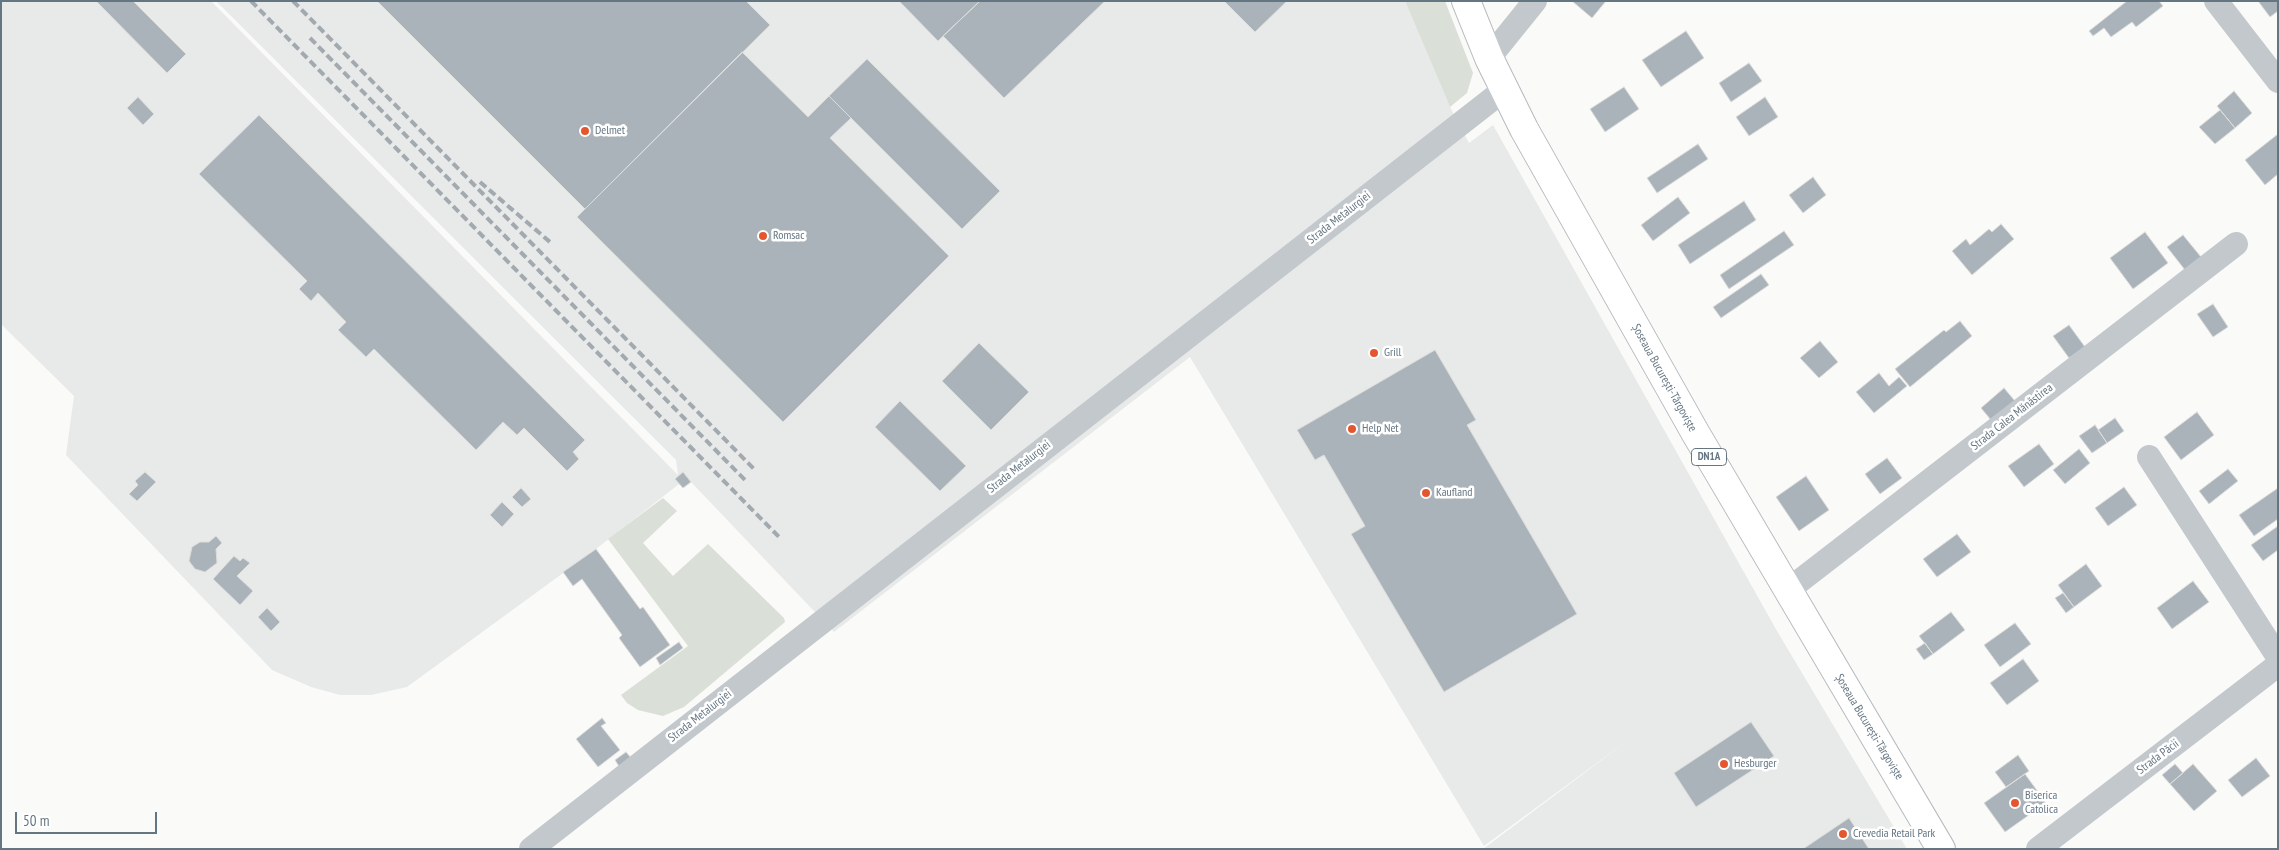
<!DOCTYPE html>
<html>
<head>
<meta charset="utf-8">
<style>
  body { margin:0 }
  #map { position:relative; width:2279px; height:850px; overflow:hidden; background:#fafaf8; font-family:"PT Sans Narrow",sans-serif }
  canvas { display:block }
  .frame { position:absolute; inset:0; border:2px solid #657683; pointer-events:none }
  .scale { position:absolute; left:15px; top:812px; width:142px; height:22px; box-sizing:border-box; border:2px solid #657683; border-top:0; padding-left:6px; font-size:15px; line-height:18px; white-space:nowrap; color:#657683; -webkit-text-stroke:4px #fff; paint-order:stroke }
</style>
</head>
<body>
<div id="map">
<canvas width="2279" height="850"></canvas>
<div class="frame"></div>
<div class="scale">50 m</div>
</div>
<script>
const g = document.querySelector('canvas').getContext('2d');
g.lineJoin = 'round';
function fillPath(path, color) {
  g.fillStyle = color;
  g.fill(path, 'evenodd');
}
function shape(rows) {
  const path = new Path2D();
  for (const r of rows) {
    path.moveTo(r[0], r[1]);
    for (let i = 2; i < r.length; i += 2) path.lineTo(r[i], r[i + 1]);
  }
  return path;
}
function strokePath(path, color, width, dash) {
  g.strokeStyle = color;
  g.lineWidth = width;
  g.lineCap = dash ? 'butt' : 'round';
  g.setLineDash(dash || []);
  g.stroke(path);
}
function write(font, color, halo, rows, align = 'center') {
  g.font = font + ' "PT Sans Narrow",sans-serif';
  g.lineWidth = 5;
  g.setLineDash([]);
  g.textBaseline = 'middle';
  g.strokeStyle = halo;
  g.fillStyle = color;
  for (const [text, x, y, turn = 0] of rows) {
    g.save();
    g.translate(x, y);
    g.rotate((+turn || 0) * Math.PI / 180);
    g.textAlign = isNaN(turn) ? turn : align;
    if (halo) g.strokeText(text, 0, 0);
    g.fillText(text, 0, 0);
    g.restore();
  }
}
const built = shape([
  [1,1,211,1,678,475,676,460,216,1,1405,1,1450,107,1469,143,1493,125,1777,631,1907,849,1483,849,1631,738,1484,846,1190,357,834,632,691,482,683,488,679,484,596,549,407,687,371,695,340,695,311,687,272,670,66,455,74,396,1,324]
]);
const green = shape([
  [1405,1,1445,1,1473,73,1467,93,1450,107],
  [663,498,677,511,643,543,673,576,708,544,784,618,785,622,684,707,663,716,638,710,627,703,621,695,688,646,608,539]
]);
const building = shape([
  [96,1,133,1,186,54,167,73,96,1],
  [377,1,746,1,770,25,585,209,377,1],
  [899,1,980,1,938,41,899,1],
  [980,1,1105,1,1004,98,943,36,980,1],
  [1224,1,1287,1,1255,32,1224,1],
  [1572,1,1606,1,1592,18,1572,1],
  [2127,1,2159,1,2163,6,2136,27,2132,22,2111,37,2104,28,2093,36,2089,31,2127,1],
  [2258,1,2278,1,2278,11,2270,17,2258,1],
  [1686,31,1704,58,1661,87,1642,60,1686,31],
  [742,52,808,117,829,96,851,118,830,138,949,256,783,422,577,217,742,52],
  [867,59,1000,191,962,229,829,96,867,59],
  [1749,63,1762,81,1731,102,1719,83,1749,63],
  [1624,87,1639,109,1605,132,1590,109,1624,87],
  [2234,91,2252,113,2235,128,2217,106,2234,91],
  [138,97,154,114,143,125,127,108,138,97],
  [1765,97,1778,117,1749,136,1736,117,1765,97],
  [2220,110,2235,128,2215,144,2199,127,2220,110],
  [259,115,585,440,573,452,579,459,567,471,524,428,517,435,503,422,476,450,374,349,366,357,338,330,346,322,318,293,311,301,299,289,307,281,199,174,259,115],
  [2278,134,2278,174,2265,185,2245,160,2278,134],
  [1698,144,1708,159,1657,193,1647,178,1698,144],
  [1813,177,1826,195,1803,213,1789,195,1813,177],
  [1678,197,1690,213,1653,241,1641,225,1678,197],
  [1744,201,1756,220,1690,264,1678,245,1744,201],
  [2001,224,2014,239,1972,275,1952,251,1966,239,1970,245,1989,229,1992,232,2001,224],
  [1784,231,1794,245,1729,289,1720,275,1784,231],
  [2145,232,2168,263,2133,289,2110,258,2145,232],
  [2183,235,2201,257,2185,270,2167,247,2183,235],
  [1761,274,1769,285,1721,318,1713,307,1761,274],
  [2213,304,2228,327,2213,337,2197,314,2213,304],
  [1960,321,1972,336,1910,387,1895,369,1944,330,1946,332,1960,321],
  [2069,325,2085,347,2069,358,2053,336,2069,325],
  [1820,341,1838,362,1819,378,1800,358,1820,341],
  [979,343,1029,392,991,430,942,381,979,343],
  [1435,350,1476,420,1467,425,1577,614,1444,692,1351,534,1365,526,1324,455,1315,460,1297,430,1435,350],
  [1879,373,1889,386,1899,377,1907,386,1874,413,1856,392,1879,373],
  [2004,388,2015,401,1991,420,1981,408,2004,388],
  [900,401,966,466,940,491,875,427,900,401],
  [2197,412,2214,435,2181,460,2164,437,2197,412],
  [2115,418,2124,431,2107,443,2098,430,2115,418],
  [2095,425,2107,443,2092,453,2079,436,2095,425],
  [2039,444,2054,464,2024,487,2008,466,2039,444],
  [2079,449,2090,463,2065,484,2053,470,2079,449],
  [1887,458,1902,478,1880,494,1865,474,1887,458],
  [2228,469,2238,481,2209,504,2199,491,2228,469],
  [145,472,156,482,137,501,129,494,138,485,135,481,145,472],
  [683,472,691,482,683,488,675,479,683,472],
  [1806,476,1829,510,1799,531,1776,497,1806,476],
  [2124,487,2137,505,2108,526,2095,508,2124,487],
  [521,488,531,499,522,507,512,497,521,488],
  [2278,488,2278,519,2254,536,2239,515,2278,488],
  [502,502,514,514,502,527,490,515,502,502],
  [2278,526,2278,550,2263,561,2251,545,2278,526],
  [1957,534,1971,552,1937,577,1923,559,1957,534],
  [216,536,222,543,216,549,217,563,205,572,195,569,189,561,192,547,200,542,209,542,216,536],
  [596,549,640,609,643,607,670,645,640,667,619,638,622,635,582,579,573,586,563,572,596,549],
  [234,556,240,561,243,558,250,563,237,576,253,591,240,605,213,579,234,556],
  [2086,564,2102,586,2074,607,2058,585,2086,564],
  [2193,581,2209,602,2172,629,2157,608,2193,581],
  [2063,593,2074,607,2066,613,2055,598,2063,593],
  [267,608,280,622,271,631,258,617,267,608],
  [1951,612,1965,630,1933,654,1919,636,1951,612],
  [2015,623,2031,644,2000,667,1984,645,2015,623],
  [679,642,683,648,660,665,656,658,679,642],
  [1925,643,1933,654,1924,660,1916,649,1925,643],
  [2023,659,2039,681,2007,705,1990,683,2023,659],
  [602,718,606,723,601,726,620,750,598,767,576,739,602,718],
  [1751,722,1774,756,1696,807,1674,773,1751,722],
  [626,752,632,759,620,768,615,760,626,752],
  [2018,755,2029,771,2006,787,1995,772,2018,755],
  [2256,758,2270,776,2242,797,2228,780,2256,758],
  [2175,764,2183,773,2170,784,2162,775,2175,764],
  [2193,764,2217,791,2194,811,2170,784,2193,764],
  [2025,774,2046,803,2005,832,1984,803,2025,774],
  [1849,818,1869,849,1803,849,1849,818]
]);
const minor = shape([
  [2216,1,2278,81],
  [1489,58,1535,1],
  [2149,457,2278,657],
  [1788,590,2236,244],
  [531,849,1505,89],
  [2038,849,2278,665]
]);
const major = shape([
  [1466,1,1489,58,1524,129,1696,434,1941,849]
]);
const rail = shape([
  [251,1,781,539],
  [293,1,756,471],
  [310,38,746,481],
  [480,182,550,242]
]);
const markers = [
  [585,131,5,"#e4572e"],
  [763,236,5,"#e4572e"],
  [1374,353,5,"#e4572e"],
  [1352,429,5,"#e4572e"],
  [1426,493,5,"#e4572e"],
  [1724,764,5,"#e4572e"],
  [2015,803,5,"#e4572e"],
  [1843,834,5,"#e4572e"]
];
const shields = [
  [1709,457,35]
];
const shieldNames = [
  ["DN1A",1709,457]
];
const poiNames = [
  ["Delmet",595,131],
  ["Romsac",773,236],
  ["Grill",1384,353],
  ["Help Net",1362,429],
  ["Kaufland",1436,493],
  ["Hesburger",1734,764],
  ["Biserica",2025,796],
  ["Catolica",2025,810],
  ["Crevedia Retail Park",1853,834]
];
const streetNames = [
  ["Strada Metalurgiei",1339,218,-38],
  ["Șoseaua București-Târgoviște",1664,378,61],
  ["Strada Calea Mănăstirea",2012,417,-38],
  ["Strada Metalurgiei",1019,467,-38],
  ["Strada Metalurgiei",700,716,-38],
  ["Șoseaua București-Târgoviște",1869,727,59],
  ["Strada Păcii",2158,757,-37]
];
fillPath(built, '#e8e9e9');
fillPath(green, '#dadfd7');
fillPath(building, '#aab3b9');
strokePath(building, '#dcdcda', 1);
strokePath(major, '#b5babe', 30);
strokePath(minor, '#c3c8cc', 24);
strokePath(major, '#fff', 28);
strokePath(rail, '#a2aab0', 4, [8, 4]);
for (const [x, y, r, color] of markers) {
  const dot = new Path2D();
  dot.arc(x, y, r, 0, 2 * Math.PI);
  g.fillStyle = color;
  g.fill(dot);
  strokePath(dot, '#fff', 2);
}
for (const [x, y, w] of shields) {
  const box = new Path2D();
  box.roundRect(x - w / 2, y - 8.5, w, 17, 4);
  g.fillStyle = '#fff';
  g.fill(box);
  strokePath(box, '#657683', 1);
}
write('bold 11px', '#657683', null, shieldNames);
write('12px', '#657683', '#fff', poiNames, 'left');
write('12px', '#657683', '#fff', streetNames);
</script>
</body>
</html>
